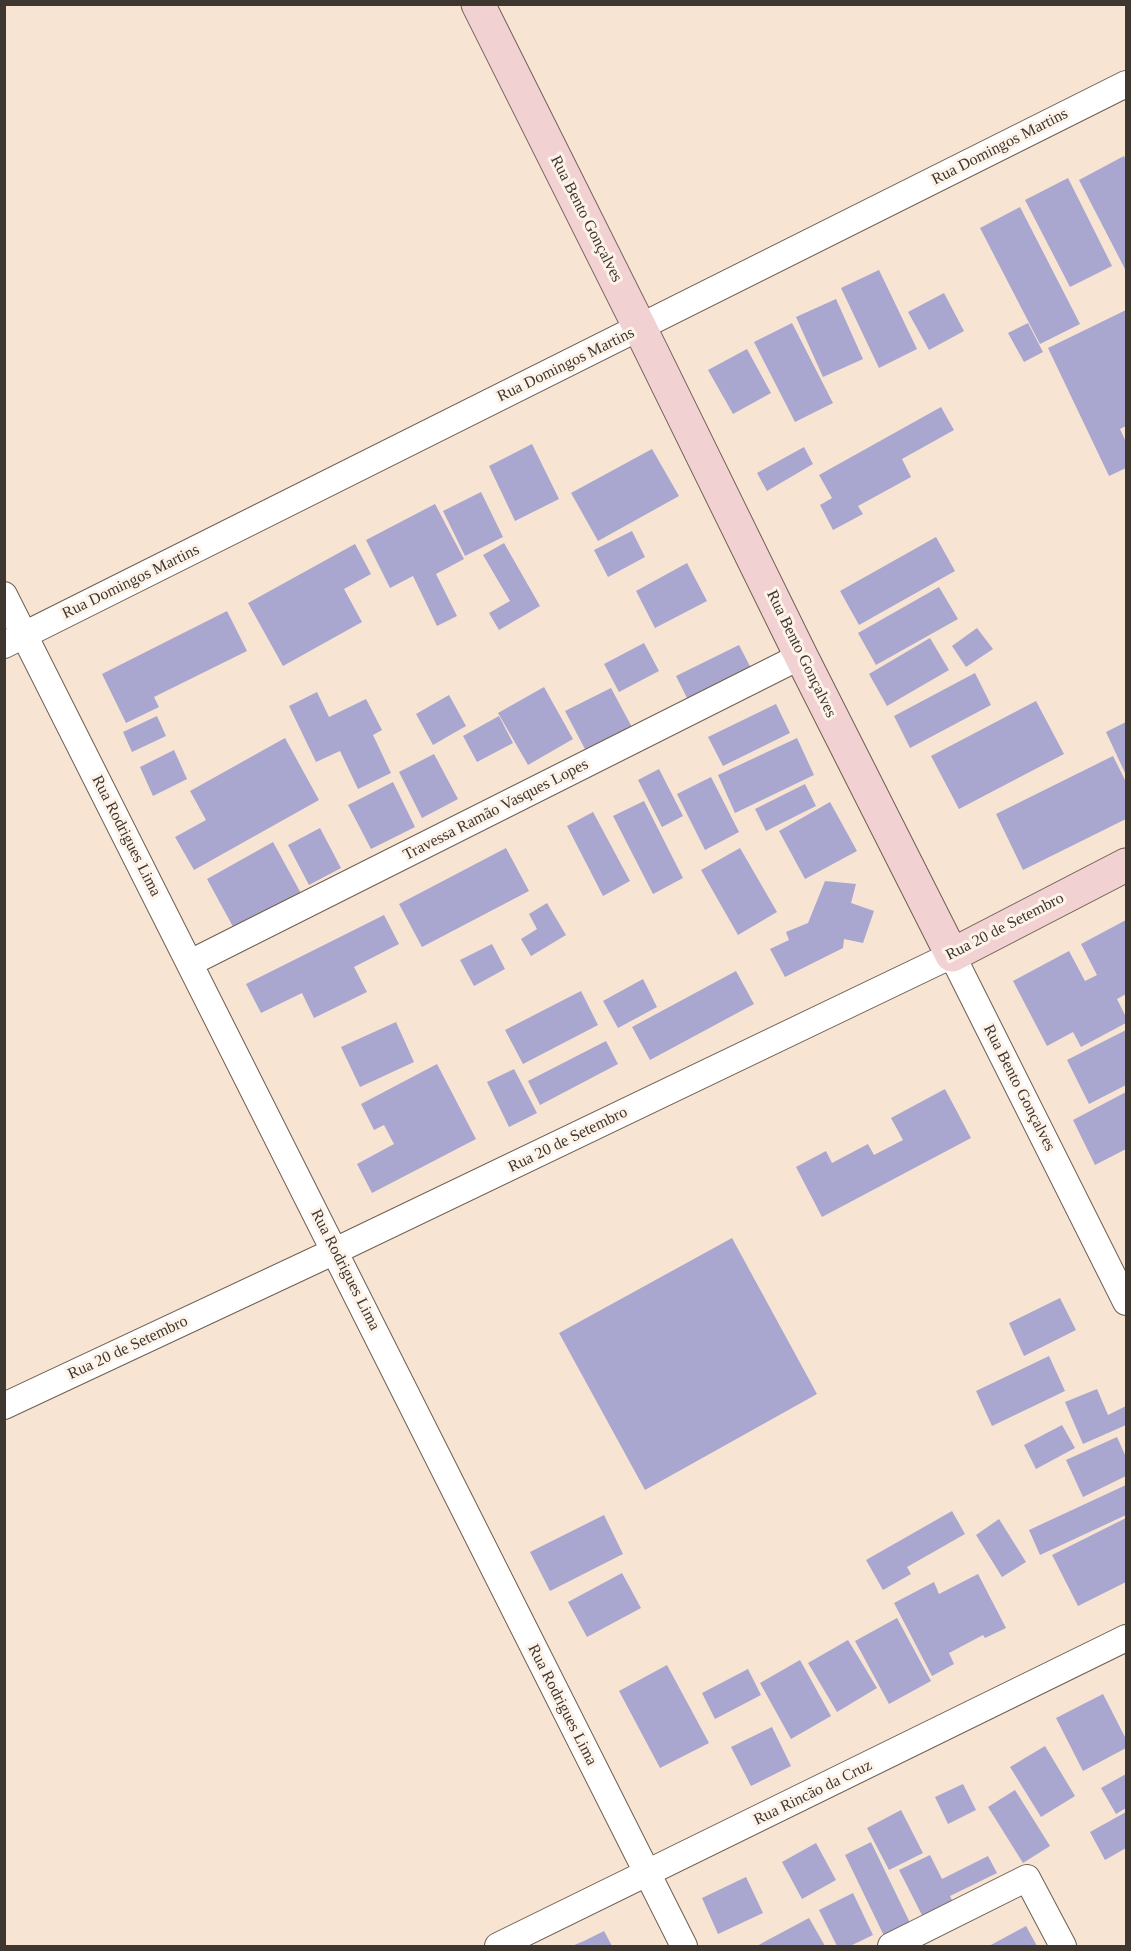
<!DOCTYPE html>
<html>
<head>
<meta charset="utf-8">
<style>
  body { margin:0 }
  #map { position:relative; width:1131px; height:1951px; overflow:hidden; background:#f7e4d3; font-family:Georgia,serif }
  canvas { display:block }
  .frame { position:absolute; inset:0; border:6px solid #3e3730; pointer-events:none }
</style>
</head>
<body>
<div id="map">
<canvas width="1131" height="1951"></canvas>
<div class="frame"></div>
</div>
<script>
const g = document.querySelector('canvas').getContext('2d');
g.lineJoin = 'round';
function fillPath(path, color) {
  g.fillStyle = color;
  g.fill(path, 'evenodd');
}
function shape(rows) {
  const path = new Path2D();
  for (const r of rows) {
    path.moveTo(r[0], r[1]);
    for (let i = 2; i < r.length; i += 2) path.lineTo(r[i], r[i + 1]);
  }
  return path;
}
function strokePath(path, color, width, dash) {
  g.strokeStyle = color;
  g.lineWidth = width;
  g.lineCap = dash ? 'butt' : 'round';
  g.setLineDash(dash || []);
  g.stroke(path);
}
function write(font, color, halo, rows, align = 'center') {
  g.font = font + ' Georgia,serif';
  g.lineWidth = 6;
  g.setLineDash([]);
  g.textBaseline = 'middle';
  g.strokeStyle = halo;
  g.fillStyle = color;
  for (const [text, x, y, turn = 0] of rows) {
    g.save();
    g.translate(x, y);
    g.rotate((+turn || 0) * Math.PI / 180);
    g.textAlign = isNaN(turn) ? turn : align;
    if (halo) g.strokeText(text, 0, 0);
    g.fillText(text, 0, 0);
    g.restore();
  }
}
const building = shape([
  [1124,156,1126,161,1126,271,1079,180],
  [1068,178,1112,266,1070,287,1025,200],
  [1020,207,1080,324,1040,344,980,228],
  [879,270,917,349,879,368,841,288],
  [944,293,964,331,929,350,908,312],
  [836,299,863,359,823,377,796,317],
  [1126,310,1126,426,1120,429,1126,442,1126,468,1109,476,1048,348],
  [792,323,833,403,795,422,754,342],
  [1028,323,1043,352,1024,362,1008,333],
  [747,349,771,393,733,414,708,370],
  [941,407,954,430,902,459,911,477,858,506,863,514,833,530,820,505,832,498,819,475],
  [532,444,559,499,515,521,489,466],
  [804,447,813,464,767,491,757,473],
  [652,449,679,496,598,541,571,493],
  [481,492,503,537,465,556,443,511],
  [435,504,464,559,436,574,457,616,437,626,413,576,390,588,366,540],
  [632,531,645,557,608,577,594,550],
  [936,537,955,571,859,625,840,591],
  [504,543,540,606,499,630,489,613,510,601,483,555],
  [355,544,371,574,344,589,362,622,283,666,248,603],
  [687,563,707,601,655,628,636,591],
  [939,587,958,619,876,665,858,633],
  [227,611,247,651,154,697,159,707,126,723,102,674],
  [977,628,993,649,966,667,952,646],
  [930,638,949,670,887,706,869,674],
  [644,643,659,671,619,692,604,664],
  [739,645,753,672,690,704,676,676],
  [975,673,991,705,910,748,894,716],
  [544,687,573,739,528,765,498,713],
  [611,688,633,729,587,753,565,711],
  [317,692,329,717,366,699,382,730,373,735,391,773,358,789,340,751,316,762,289,706],
  [449,695,466,726,433,745,416,714],
  [1036,701,1064,754,959,809,931,756],
  [776,704,790,733,723,766,708,737],
  [157,716,166,736,132,752,123,732],
  [499,716,513,743,477,762,463,736],
  [1126,722,1126,775,1106,732],
  [285,738,319,800,194,870,175,837,206,820,190,791],
  [797,738,814,775,735,813,718,775],
  [174,750,187,779,153,796,140,767],
  [434,754,458,799,422,818,399,772],
  [1113,756,1126,782,1126,819,1023,870,996,814],
  [659,769,683,816,662,827,638,780],
  [711,777,739,832,705,850,677,794],
  [393,782,415,827,371,849,348,805],
  [805,784,816,806,766,831,755,809],
  [644,801,683,878,653,894,613,816],
  [830,802,857,851,805,879,779,831],
  [593,812,630,881,603,896,567,826],
  [320,828,341,868,309,885,288,845],
  [273,842,303,897,237,934,207,879],
  [506,848,529,891,422,947,399,904],
  [740,848,777,912,738,935,701,870],
  [825,881,856,884,851,903,874,911,863,943,844,939,843,948,785,977,770,949,789,940,786,932,808,923],
  [547,903,566,935,531,956,521,939,537,929,529,914],
  [384,915,399,944,354,967,367,992,314,1018,302,993,261,1013,246,984],
  [1126,920,1126,994,1117,999,1126,1017,1126,1023,1081,1047,1073,1032,1047,1046,1013,981,1069,951,1085,981,1097,975,1081,944],
  [492,944,505,969,474,986,460,960],
  [736,971,754,1004,650,1060,632,1027],
  [643,979,657,1007,618,1028,603,1001],
  [581,991,598,1025,523,1064,505,1030],
  [396,1022,414,1062,360,1087,341,1047],
  [1126,1030,1126,1085,1089,1104,1067,1060],
  [606,1041,618,1064,540,1105,528,1081],
  [437,1064,476,1139,372,1193,357,1164,394,1144,384,1125,374,1130,361,1104],
  [514,1069,537,1113,509,1127,487,1082],
  [945,1089,971,1138,822,1217,796,1167,826,1151,832,1163,868,1144,874,1155,903,1140,891,1118],
  [1126,1092,1126,1149,1095,1165,1073,1120],
  [732,1238,817,1394,645,1490,559,1333],
  [1060,1298,1076,1330,1024,1356,1009,1323],
  [1049,1356,1065,1391,992,1426,976,1391],
  [1097,1389,1108,1415,1126,1406,1126,1425,1083,1444,1065,1402],
  [1062,1425,1075,1448,1036,1469,1024,1445],
  [1117,1437,1126,1457,1126,1476,1083,1497,1066,1460],
  [1126,1485,1126,1515,1040,1555,1029,1530],
  [952,1511,965,1534,907,1567,911,1574,883,1590,866,1560],
  [604,1515,623,1554,550,1591,530,1552],
  [1126,1518,1126,1582,1078,1606,1052,1555],
  [999,1519,1026,1562,1002,1577,976,1535],
  [622,1573,641,1608,587,1637,568,1602],
  [978,1574,1006,1628,985,1638,983,1635,949,1653,954,1664,932,1676,894,1603,934,1582,939,1594],
  [897,1618,931,1681,889,1704,855,1641],
  [848,1640,877,1688,837,1712,808,1663],
  [800,1660,831,1716,791,1739,760,1683],
  [667,1665,709,1743,660,1768,619,1691],
  [748,1669,761,1695,715,1719,702,1693],
  [1103,1694,1126,1739,1126,1748,1083,1771,1056,1718],
  [772,1727,791,1766,751,1786,731,1747],
  [1045,1746,1075,1796,1041,1817,1010,1767],
  [1126,1774,1126,1808,1116,1814,1101,1788],
  [963,1784,976,1810,948,1824,935,1797],
  [1015,1790,1050,1846,1023,1863,988,1807],
  [901,1810,923,1853,889,1870,867,1828],
  [1126,1812,1126,1848,1105,1860,1090,1832],
  [871,1842,913,1929,887,1942,845,1855],
  [816,1843,836,1880,802,1899,782,1862],
  [930,1855,942,1879,988,1856,997,1873,950,1896,957,1910,927,1925,899,1870],
  [746,1877,763,1913,718,1934,702,1898],
  [853,1893,873,1935,850,1946,837,1946,819,1910],
  [809,1918,825,1946,757,1946,764,1942],
  [1026,1926,1037,1946,989,1946],
  [604,1931,612,1946,572,1946,584,1941]
]);
const minor = shape([
  [4,595,684,1946],
  [4,645,1126,84],
  [190,963,801,656],
  [4,1406,335,1251,952,955,1126,1302],
  [498,1946,1126,1638],
  [891,1946,1027,1878,1063,1946]
]);
const secondary = shape([
  [478,4,640,328,801,656,952,955,1126,865]
]);
const streetNames = [
  ["Rua Domingos Martins",1000,147,-27],
  ["Rua Bento Gonçalves",586,219,63],
  ["Rua Domingos Martins",566,365,-26],
  ["Rua Domingos Martins",131,582,-26],
  ["Rua Bento Gonçalves",801,654,64],
  ["Travessa Ramão Vasques Lopes",496,810,-27],
  ["Rua Rodrigues Lima",126,836,63],
  ["Rua 20 de Setembro",1005,927,-27],
  ["Rua Bento Gonçalves",1019,1088,63],
  ["Rua 20 de Setembro",568,1140,-26],
  ["Rua Rodrigues Lima",345,1270,63],
  ["Rua 20 de Setembro",128,1348,-25],
  ["Rua Rodrigues Lima",562,1705,63],
  ["Rua Rincão da Cruz",813,1793,-26]
];
fillPath(building, '#a9a7d0');
strokePath(minor, '#6f5f51', 28);
strokePath(secondary, '#6f5f51', 35);
strokePath(minor, '#fff', 26);
strokePath(secondary, '#f2d1d2', 33);
write('16px', '#3e3730', '#fef3e9', streetNames);
</script>
</body>
</html>
